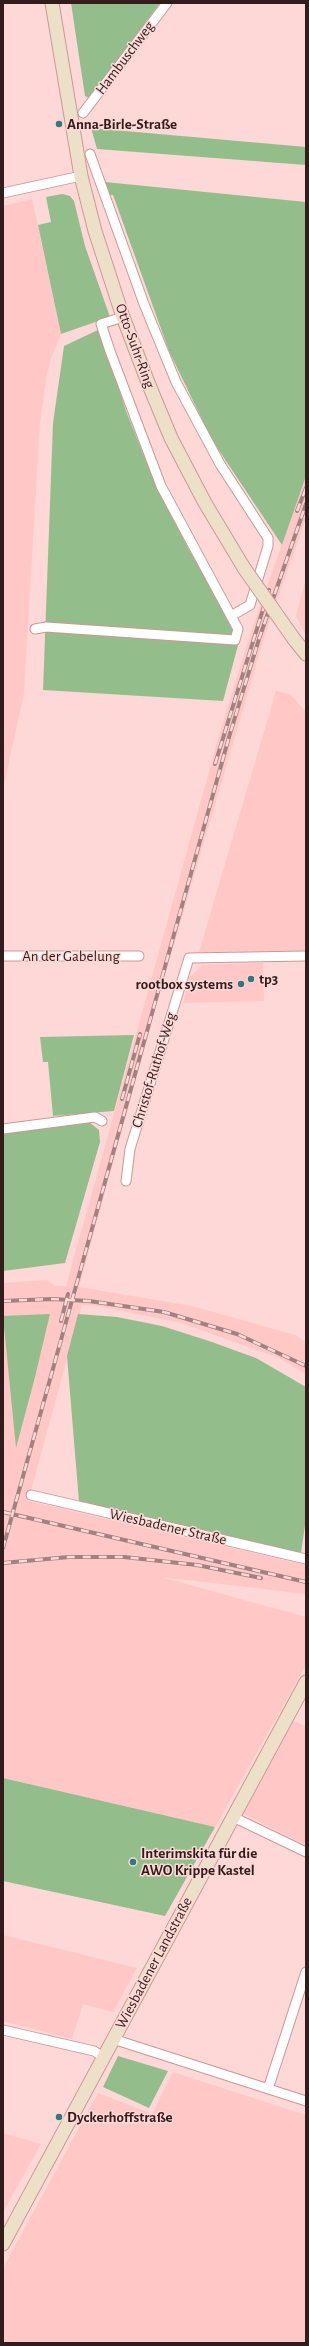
<!DOCTYPE html>
<html>
<head>
<meta charset="utf-8">
<style>
  body { margin:0 }
  #map { position:relative; width:309px; height:2346px; overflow:hidden; background:#fdd8d6; font-family:"Alegreya Sans",sans-serif }
  canvas { display:block }
  .frame { position:absolute; inset:0; border:4px solid #331d1c; pointer-events:none }
</style>
</head>
<body>
<div id="map">
<canvas width="309" height="2346"></canvas>
<div class="frame"></div>
</div>
<script>
const g = document.querySelector('canvas').getContext('2d');
g.lineJoin = 'round';
function fillPath(path, color) {
  g.fillStyle = color;
  g.fill(path, 'evenodd');
}
function shape(rows) {
  const path = new Path2D();
  for (const r of rows) {
    path.moveTo(r[0], r[1]);
    for (let i = 2; i < r.length; i += 2) path.lineTo(r[i], r[i + 1]);
  }
  return path;
}
function strokePath(path, color, width, dash) {
  g.strokeStyle = color;
  g.lineWidth = width;
  g.lineCap = dash ? 'butt' : 'round';
  g.setLineDash(dash || []);
  g.stroke(path);
}
function write(font, color, halo, rows, align = 'center') {
  g.font = font + ' "Alegreya Sans",sans-serif';
  g.lineWidth = 3;
  g.setLineDash([]);
  g.textBaseline = 'middle';
  g.strokeStyle = halo;
  g.fillStyle = color;
  for (const [text, x, y, turn = 0] of rows) {
    g.save();
    g.translate(x, y);
    g.rotate((+turn || 0) * Math.PI / 180);
    g.textAlign = isNaN(turn) ? turn : align;
    if (halo) g.strokeText(text, 0, 0);
    g.fillText(text, 0, 0);
    g.restore();
  }
}
const built = shape([
  [32,199,61,334,51,358,47,375,40,422,24,693,3,788,3,206],
  [306,476,306,518,264,638,160,992,79,1287,192,1306,295,1335,306,1342,306,1374,279,1358,181,1323,97,1306,82,1305,28,1501,306,1565,306,1594,161,1577,306,1617,306,1665,215,1827,3,1778,3,1283,47,1280,55,1286,66,1286,220,732,251,632],
  [306,579,306,635,296,616],
  [276,691,290,694,306,712,306,951,199,952],
  [263,963,264,1001,183,1003,190,977,202,965],
  [291,1719,306,1727,306,1845,242,1813],
  [3,1935,137,1968,113,2012,83,2004,72,2039,3,2021],
  [173,2072,306,2115,306,2343,3,2343,3,2268,98,2093,152,2114],
  [3,2133,41,2144,3,2212]
]);
const green = shape([
  [71,3,160,3,89,98,85,96],
  [91,128,306,147,306,165,97,149],
  [105,182,306,202,306,476,282,545,212,440,169,351,113,195,109,195],
  [62,194,70,196,74,201,85,246,110,317,61,334,38,225,51,222,46,197],
  [100,329,126,411,154,481,188,548,240,638,223,701,43,690,53,423,64,346],
  [134,1035,114,1111,53,1116,48,1062,43,1062,40,1037],
  [89,1122,99,1130,100,1142,65,1263,3,1271,3,1134],
  [50,1314,35,1377,16,1448,3,1316],
  [78,1314,117,1317,162,1326,209,1341,256,1358,306,1387,306,1519,301,1553,79,1502,67,1356],
  [3,1778,215,1827,165,1916,3,1881],
  [118,2056,168,2071,149,2108,103,2087]
]);
const street = shape([
  [83,113,167,3],
  [90,154,144,304,176,382,220,464,268,538,268,546,250,605,231,616,161,486,110,351,101,324,123,317],
  [3,193,81,176],
  [35,629,46,627,235,640,238,629,231,616],
  [3,956,139,956],
  [3,1129,95,1117,102,1121],
  [126,1181,130,1149,189,958,306,956],
  [31,1495,306,1559],
  [233,1817,306,1852],
  [3,2030,94,2051,103,2057],
  [113,2039,306,2101],
  [268,2089,306,1972]
]);
const secondary = shape([
  [52,3,81,176,95,231,123,317,149,385,171,438,205,503,244,568],
  [294,639,306,654],
  [3,2244,306,1682]
]);
const rail = shape([
  [297,511,306,488],
  [215,764,269,590],
  [122,1099,140,1034],
  [3,1301,52,1299,89,1301,164,1312,237,1334,306,1366],
  [61,1321,68,1294],
  [3,1512,306,1582],
  [3,1548,229,737,259,639,306,504],
  [3,1563,69,1557,124,1557,197,1565,261,1578]
]);
const secondaryBridge = shape([
  [244,568,294,639]
]);
const markers = [
  [59,124,4,"#30797e"],
  [251,979,4,"#30797e"],
  [241,984,4,"#30797e"],
  [133,1862,4,"#30797e"],
  [59,2117,4,"#30797e"]
];
const streetNames = [
  ["Hambuschweg",125,58,-53],
  ["Otto-Suhr-Ring",135,346,70],
  ["An der Gabelung",71,956],
  ["Christof-Ruthof-Weg",154,1070,-73],
  ["Wiesbadener Straße",168,1527,13],
  ["Wiesbadener Landstraße",154,1963,-62]
];
const poiNames = [
  ["Anna-Birle-Straße",67,124],
  ["tp3",259,979],
  ["rootbox systems",233,984,"right"],
  ["Interimskita für die",141,1853],
  ["AWO Krippe Kastel",141,1870],
  ["Dyckerhoffstraße",67,2117]
];
fillPath(built, '#ffc7c5');
fillPath(green, '#93be8b');
strokePath(street, '#d09694', 11);
strokePath(secondary, '#d09694', 15);
strokePath(street, '#fff', 9);
strokePath(secondary, '#ece0c9', 13);
strokePath(rail, '#a08281', 4);
strokePath(rail, '#fdd8d6', 2.5, [8]);
strokePath(secondaryBridge, '#d09694', 15, []);
strokePath(secondaryBridge, '#ece0c9', 13);
for (const [x, y, r, color] of markers) {
  const dot = new Path2D();
  dot.arc(x, y, r, 0, 2 * Math.PI);
  g.fillStyle = color;
  g.fill(dot);
  strokePath(dot, '#fdd8d6', 1.5);
}
write('15px', '#331d1c', '#fdd8d6', streetNames);
write('bold 15px', '#331d1c', '#fdd8d6', poiNames, 'left');
</script>
</body>
</html>
